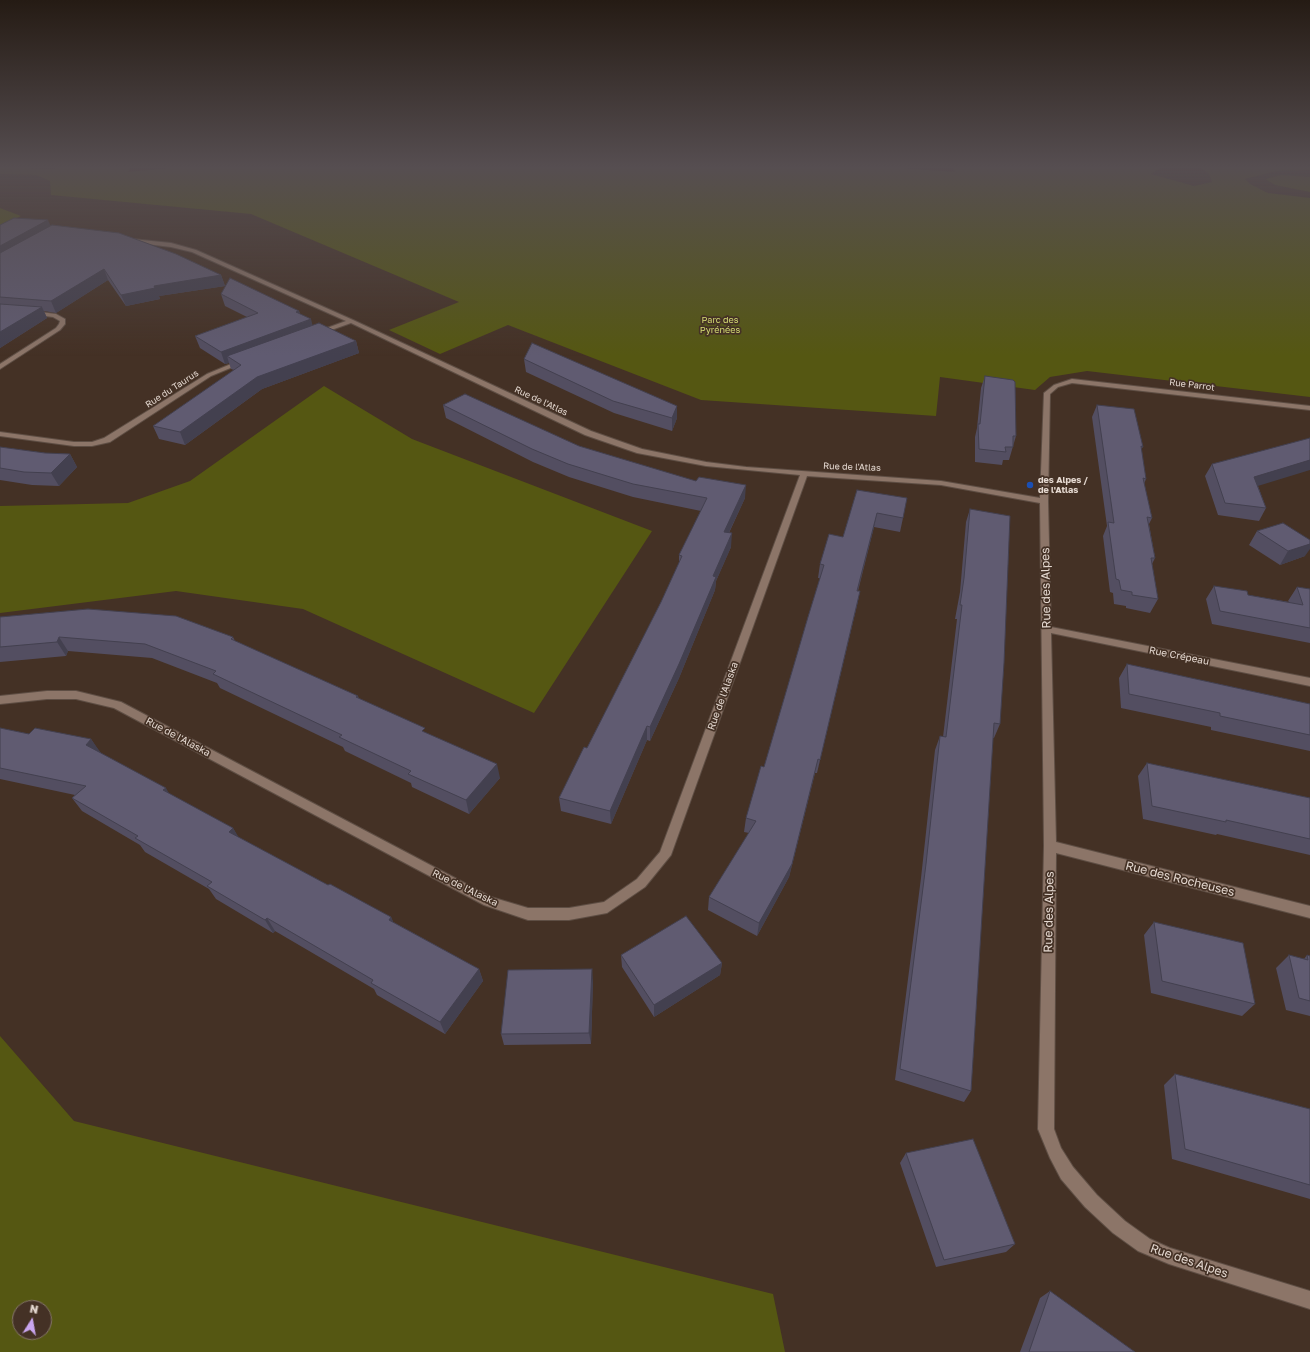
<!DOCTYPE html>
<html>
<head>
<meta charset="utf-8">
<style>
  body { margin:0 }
  #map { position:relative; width:1310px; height:1352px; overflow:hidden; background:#443125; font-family:"Golos Text",sans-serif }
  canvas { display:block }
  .north { position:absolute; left:12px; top:1300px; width:40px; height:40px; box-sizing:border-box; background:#443125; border:1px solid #84746a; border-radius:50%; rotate:11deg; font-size:11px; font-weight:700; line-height:16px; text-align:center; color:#e5d9d1 }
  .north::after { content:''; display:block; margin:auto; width:14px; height:18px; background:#c9a5ee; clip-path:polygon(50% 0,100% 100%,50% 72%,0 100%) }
</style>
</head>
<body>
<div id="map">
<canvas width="1310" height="1352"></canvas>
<div class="north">N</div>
</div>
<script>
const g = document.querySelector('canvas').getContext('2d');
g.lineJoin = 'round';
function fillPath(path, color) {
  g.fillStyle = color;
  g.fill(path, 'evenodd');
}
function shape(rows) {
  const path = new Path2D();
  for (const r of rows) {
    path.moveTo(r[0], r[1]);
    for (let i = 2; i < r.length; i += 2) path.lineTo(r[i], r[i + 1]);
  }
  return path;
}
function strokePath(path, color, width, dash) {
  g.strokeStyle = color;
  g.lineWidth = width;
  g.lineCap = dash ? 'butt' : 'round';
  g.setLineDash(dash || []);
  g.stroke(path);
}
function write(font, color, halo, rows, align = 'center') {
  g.font = font + ' "Golos Text",sans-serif';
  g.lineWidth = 3.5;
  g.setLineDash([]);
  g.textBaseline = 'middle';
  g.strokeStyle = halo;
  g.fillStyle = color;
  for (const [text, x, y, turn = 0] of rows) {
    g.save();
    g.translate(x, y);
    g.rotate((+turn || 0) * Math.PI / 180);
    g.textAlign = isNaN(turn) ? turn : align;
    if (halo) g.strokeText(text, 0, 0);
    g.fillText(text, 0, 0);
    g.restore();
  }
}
const green = shape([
  [57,166,132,166,128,172,188,166,877,166,955,172,951,166,1164,166,1151,174,1194,186,1212,182,1209,174,1198,166,1310,166,1310,170,1277,171,1245,179,1250,184,1268,193,1310,198,1310,397,1087,371,1050,377,1035,390,940,377,936,416,701,400,508,325,440,354,389,330,459,302,251,214,51,195,50,181,36,175,0,174,0,167,54,169],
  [1281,175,1310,177,1310,192,1275,185,1265,179],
  [0,208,21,216,0,226],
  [324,386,412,439,652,531,534,713,303,609,176,591,0,613,0,506,128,503,190,481],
  [0,1036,74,1121,773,1294,785,1352,0,1352],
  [20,1308,44,1308,44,1332,20,1332]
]);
const street = shape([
  [132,239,171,243,196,250,353,320,591,431,642,449,706,462,746,467,941,481,1040,498,1044,393,1054,385,1072,379,1310,406,1310,410,1072,383,1058,387,1050,394,1048,501,1051,627,1310,678,1310,686,1051,633,1056,842,1310,906,1310,918,1056,853,1054,1129,1061,1148,1073,1167,1097,1195,1125,1221,1150,1239,1170,1248,1310,1291,1310,1309,1169,1264,1138,1251,1113,1233,1085,1207,1061,1179,1050,1158,1038,1129,1044,846,1040,503,941,485,807,476,671,855,645,887,607,913,569,920,528,920,484,905,114,708,76,699,47,699,0,704,0,696,47,691,76,691,121,702,491,897,528,908,569,908,604,902,637,879,660,852,800,475,706,466,637,453,585,435,351,323,320,334,316,334,316,332,346,321,192,252,171,247,130,242,132,239],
  [32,311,56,314,65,319,65,324,60,330,0,369,0,364,56,328,59,324,60,321,53,317,30,314,30,312,32,311],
  [243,359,246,361,245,362,211,376,110,442,92,446,74,446,0,436,0,432,74,442,92,442,104,438,207,374,243,359]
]);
const wall = shape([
  [0,225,51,226,221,275,225,286,159,296,160,299,126,306,108,280,56,313,44,311,47,318,0,348],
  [221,294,299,311,300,314,313,326,356,341,359,353,262,389,185,445,159,439,153,426,234,370,231,369,229,363,225,364,200,348,195,336,247,317,225,306],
  [524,359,677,418,672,431,614,413,526,372],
  [985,376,1016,436,1009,460,1003,460,1002,465,975,462,975,437,977,428,981,388],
  [443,405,579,446,745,498,729,533,731,547,716,581,715,590,679,678,650,741,647,740,611,824,561,811,559,798,587,748,661,602,679,563,679,555,701,511,633,497,569,477,533,462,446,418],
  [1097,405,1143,447,1141,449,1146,479,1144,484,1152,518,1149,524,1155,558,1152,564,1158,599,1150,613,1126,608,1126,606,1114,604,1113,593,1110,592,1103,536,1107,526,1092,417],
  [0,447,45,453,70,454,77,467,59,486,32,485,0,480],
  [1212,464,1258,486,1266,508,1259,521,1218,515,1205,476],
  [857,490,903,518,900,532,874,527,858,591,860,591,857,605,817,773,815,773,789,877,757,936,708,910,709,897,749,833,744,832,746,818,764,767,808,617,820,578,818,578,820,564,843,537],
  [970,509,1000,724,994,738,993,738,971,1091,964,1102,895,1080,921,878,935,750,940,736,943,737,957,619,955,619,960,592,966,522],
  [1257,531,1305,556,1280,565,1249,545],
  [1214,586,1248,595,1289,602,1288,601,1297,587,1310,589,1310,643,1212,624,1206,599],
  [0,617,233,637,235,641,358,696,359,699,426,733,500,778,469,814,412,787,411,783,345,751,343,747,220,688,217,683,152,658,68,651,66,656,0,662],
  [1127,664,1310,704,1310,751,1211,730,1211,727,1121,708,1119,678],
  [0,728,29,734,91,739,100,753,169,794,233,828,238,837,328,885,391,917,393,922,479,969,483,981,445,1034,377,995,374,989,275,931,273,933,216,899,209,889,145,852,140,845,82,811,72,798,75,795,0,779],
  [1147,763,1310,798,1310,855,1217,834,1216,835,1143,819,1138,776],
  [1154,922,1255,1004,1242,1016,1151,993,1144,935],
  [621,955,722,963,720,975,654,1017,622,967],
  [1289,955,1304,959,1307,955,1310,956,1310,1016,1286,1010,1276,968],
  [593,981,591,1044,504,1045,501,1034],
  [1175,1074,1310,1109,1310,1199,1172,1159,1164,1085],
  [906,1153,1015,1244,1006,1252,936,1267,900,1163],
  [1050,1291,1135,1352,1020,1352,1040,1298]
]);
const shadedWall = shape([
  [48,220,53,231,0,259,0,246],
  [104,269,108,280,56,313,51,301],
  [221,275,225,286,159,296,160,299,126,306,121,295,154,286],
  [42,307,47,318,0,348,0,332],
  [299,311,302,323,311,319,314,331,227,356,229,363,225,364,221,352],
  [356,341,359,353,262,389,185,445,180,432,257,377],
  [677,406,677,418,672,431,672,418],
  [70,454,77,467,59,486,51,473],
  [1310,460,1310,470,1248,489,1254,477],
  [746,485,745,498,723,545,724,532],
  [877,513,874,527,854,604,857,591],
  [732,533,731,547,716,581,715,590,679,678,650,741,650,727,713,576],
  [1310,544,1310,549,1305,556,1280,565,1288,551],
  [860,591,857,605,817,773,820,760],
  [59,637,68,651,66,656,57,642],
  [647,726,647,740,611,824,610,811],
  [91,739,101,753,95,759,86,745],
  [818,759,789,877,757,936,759,923],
  [497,764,500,778,469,814,466,800],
  [166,788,174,802,163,790],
  [233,828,241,841,229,832],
  [391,917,397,930,389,920],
  [267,918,275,931,273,933,265,920],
  [722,963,720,975,654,1017,654,1005],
  [479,969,483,981,445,1034,440,1022],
  [592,969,593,981,591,1044,589,1033]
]);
const building = shape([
  [14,218,48,220,0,246,0,225,14,218],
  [52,225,119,233,176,254,221,275,154,286,155,288,121,295,104,269,51,301,0,297,0,253,52,225],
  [230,278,299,311,296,312,311,319,221,352,195,336,258,313,221,294,230,278],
  [0,304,42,307,0,332,0,304],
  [319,323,356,341,257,377,180,432,153,426,241,365,227,356,319,323],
  [532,343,677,406,672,418,613,401,524,359,532,343],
  [985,376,1013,380,1015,382,1016,436,1013,436,1013,447,1005,447,1006,452,979,449,978,424,980,424,985,376],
  [465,394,579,446,696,481,699,477,746,485,724,532,732,533,713,576,716,577,679,664,650,727,647,726,610,811,559,798,584,747,587,748,661,602,682,556,679,555,707,498,633,484,568,464,532,449,443,405,465,394],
  [1097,405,1134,409,1143,447,1141,446,1146,479,1143,478,1152,518,1147,517,1155,558,1151,558,1158,599,1132,595,1132,592,1121,590,1119,580,1116,579,1108,522,1114,523,1097,405],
  [1310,438,1310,460,1254,477,1266,508,1225,503,1212,464,1310,438],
  [0,447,45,453,70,454,51,473,24,472,0,468,0,447],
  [857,490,907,498,903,518,877,513,857,591,860,591,820,760,818,759,792,864,759,923,709,897,756,821,746,818,761,766,764,767,808,617,824,565,820,564,829,534,843,537,857,490],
  [970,509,1010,516,1004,663,1000,724,994,723,971,1091,900,1069,926,864,940,736,946,737,962,605,960,605,964,578,970,509],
  [1283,523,1310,540,1310,544,1288,551,1257,531,1283,523],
  [1214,586,1247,591,1248,595,1303,605,1297,587,1310,589,1310,628,1220,611,1214,586],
  [88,609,176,616,233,637,231,639,358,696,356,697,425,728,422,731,497,764,466,800,408,774,411,771,339,737,342,735,213,674,216,671,145,644,59,637,57,642,0,647,0,617,88,609],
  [1127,664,1310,704,1310,735,1220,716,1220,713,1129,694,1127,664],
  [0,728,29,734,35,728,91,739,86,745,166,788,163,790,233,828,229,832,328,885,330,884,391,917,389,920,479,969,440,1022,371,983,373,980,267,918,265,920,207,886,212,882,135,838,138,836,72,798,86,786,0,768,0,728],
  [1147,763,1310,798,1310,839,1226,820,1226,822,1152,806,1147,763],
  [686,916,722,963,654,1005,621,955,686,916],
  [1154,922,1243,943,1255,1004,1162,981,1154,922],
  [1289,955,1308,960,1307,955,1310,956,1310,1001,1299,998,1289,955],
  [592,969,589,1033,501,1034,508,970,592,969],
  [1175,1074,1310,1109,1310,1185,1185,1149,1175,1074],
  [973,1139,1015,1244,944,1260,906,1153,973,1139],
  [1050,1291,1135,1352,1029,1352,1050,1291]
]);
const markers = [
  [1030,485,4,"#1a4fb4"]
];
const farParknames = [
  ["Parc des",720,320],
  ["Pyrénées",720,330]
];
const farStreetnames = [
  ["Rue Parrot",1192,385,7],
  ["Rue du Taurus",172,389,-33],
  ["Rue de l'Atlas",541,401,25],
  ["Rue de l'Atlas",852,467,2]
];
const farPoinames = [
  ["des Alpes /",1038,480],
  ["de l'Atlas",1038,490]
];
const streetNames = [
  ["Rue Crépeau",1179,656,11],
  ["Rue de l'Alaska",723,696,-70],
  ["Rue de l'Alaska",178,737,28],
  ["Rue de l'Alaska",465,888,26]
];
const nearStreetnames = [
  ["Rue des Alpes",1046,588,-91],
  ["Rue des Rocheuses",1180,879,14],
  ["Rue des Alpes",1049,912,-89],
  ["Rue des Alpes",1189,1261,19]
];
fillPath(green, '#555712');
strokePath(street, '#5e4e44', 2);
fillPath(street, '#8c7568');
fillPath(wall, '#534e61');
fillPath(shadedWall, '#43404f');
fillPath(building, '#605b71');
strokePath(building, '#43404f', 1);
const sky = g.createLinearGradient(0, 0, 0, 356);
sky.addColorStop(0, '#251b14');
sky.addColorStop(0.47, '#564e51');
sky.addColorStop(1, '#564e5100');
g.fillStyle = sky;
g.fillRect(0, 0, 1310, 356);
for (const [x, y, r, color] of markers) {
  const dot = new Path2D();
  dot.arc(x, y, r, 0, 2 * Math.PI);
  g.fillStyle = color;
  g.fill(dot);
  strokePath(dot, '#443125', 1.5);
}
write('9px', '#d4da73', '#443125', farParknames);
write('9px', '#e5d9d1', '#443125', farStreetnames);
write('bold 9px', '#e5d9d1', '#443125', farPoinames, 'left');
write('10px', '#e5d9d1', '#443125', streetNames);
write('12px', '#e5d9d1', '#443125', nearStreetnames);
</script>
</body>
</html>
